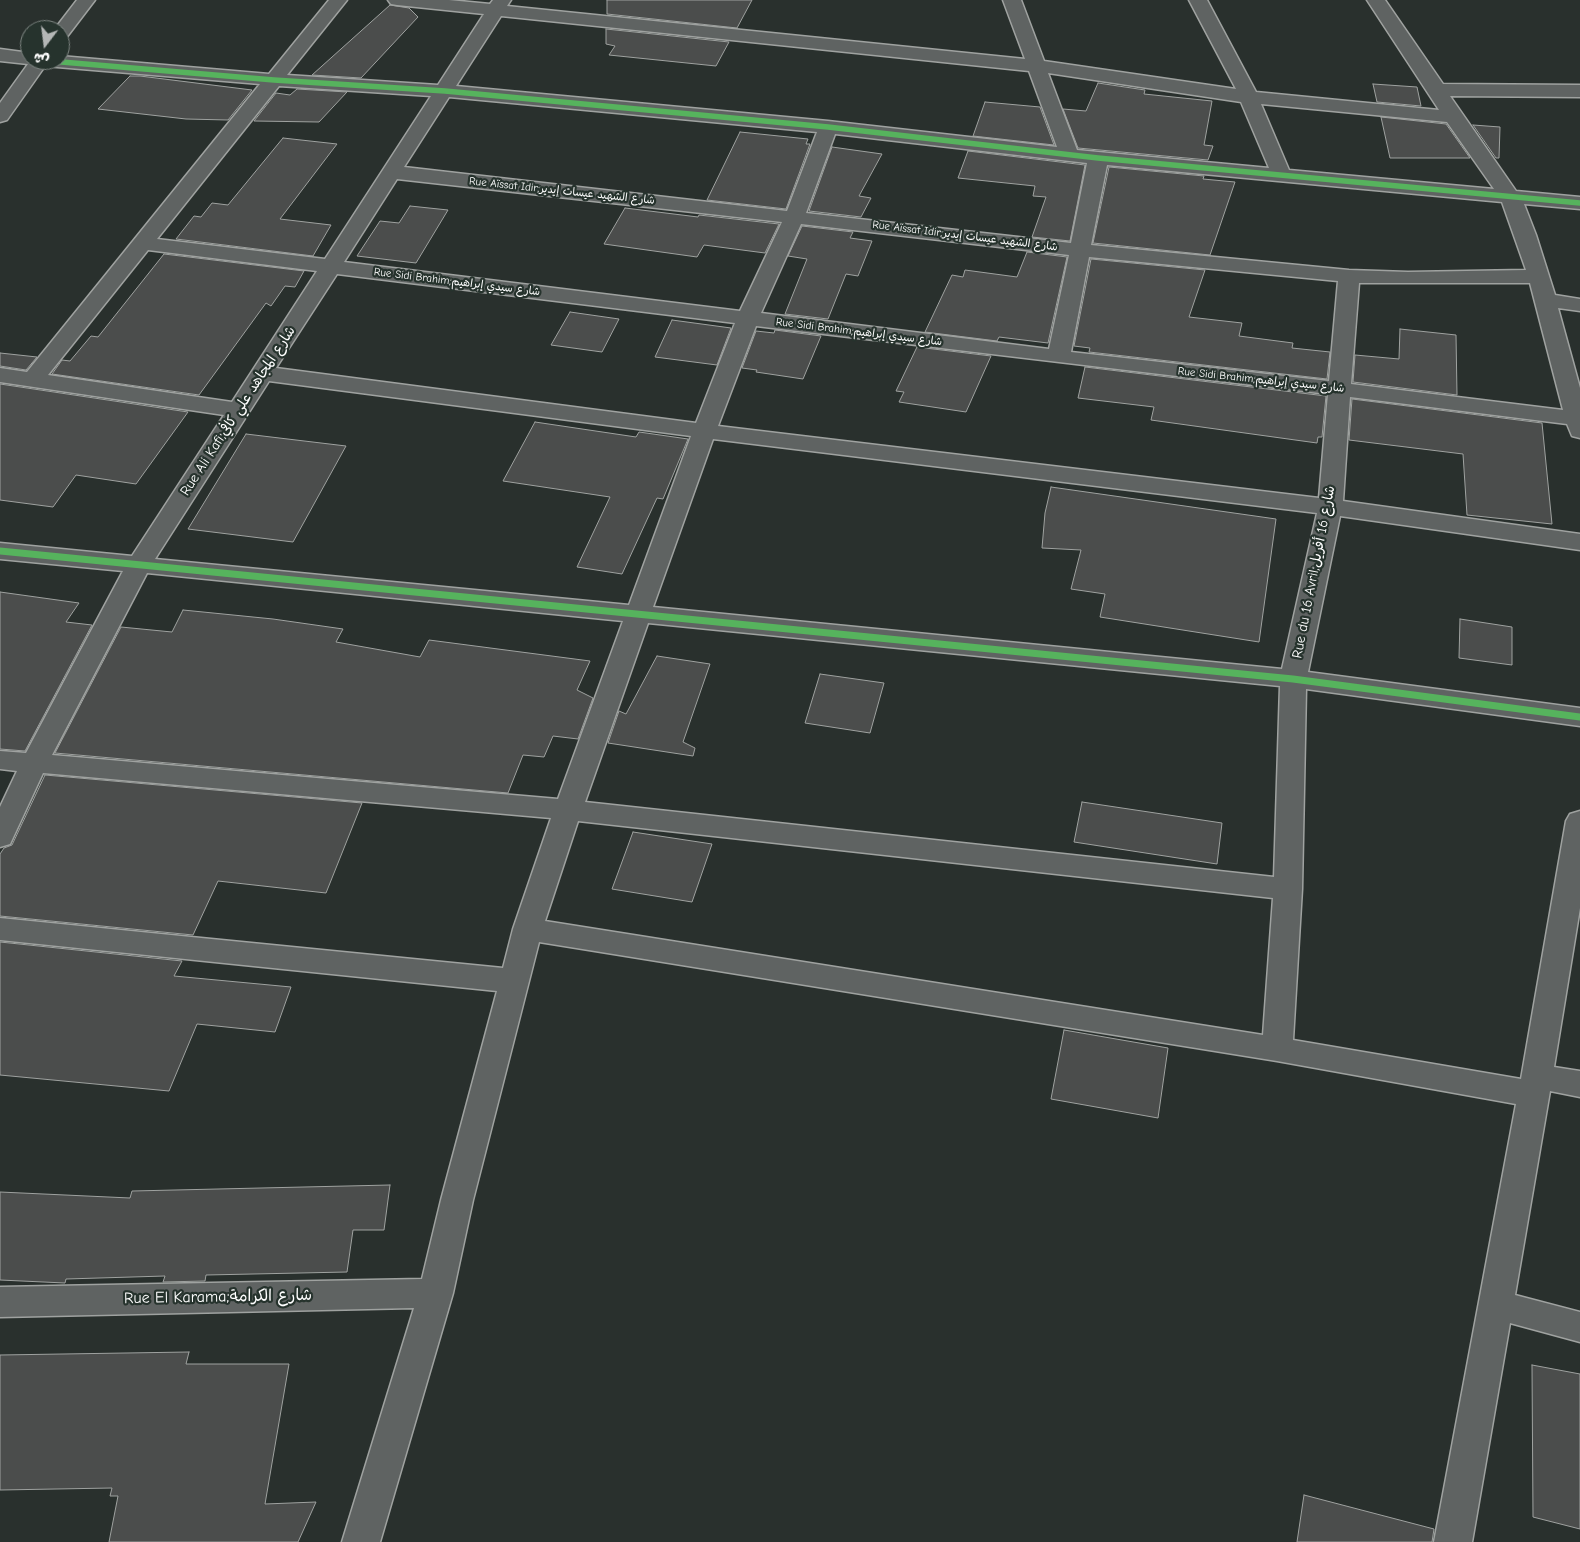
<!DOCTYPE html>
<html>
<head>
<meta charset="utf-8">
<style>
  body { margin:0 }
  #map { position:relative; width:1580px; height:1542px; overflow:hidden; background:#29302d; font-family:"Comic Neue","Playpen Sans Arabic",sans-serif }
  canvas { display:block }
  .north { position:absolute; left:20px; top:20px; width:50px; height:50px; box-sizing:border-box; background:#26332d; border:1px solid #7d8581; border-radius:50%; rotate:195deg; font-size:14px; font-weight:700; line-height:20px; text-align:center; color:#fff }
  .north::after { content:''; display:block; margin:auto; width:18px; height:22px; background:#b4b7b6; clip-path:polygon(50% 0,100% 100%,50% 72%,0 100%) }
</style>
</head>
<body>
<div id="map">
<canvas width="1580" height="1542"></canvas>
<div class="north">ش</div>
</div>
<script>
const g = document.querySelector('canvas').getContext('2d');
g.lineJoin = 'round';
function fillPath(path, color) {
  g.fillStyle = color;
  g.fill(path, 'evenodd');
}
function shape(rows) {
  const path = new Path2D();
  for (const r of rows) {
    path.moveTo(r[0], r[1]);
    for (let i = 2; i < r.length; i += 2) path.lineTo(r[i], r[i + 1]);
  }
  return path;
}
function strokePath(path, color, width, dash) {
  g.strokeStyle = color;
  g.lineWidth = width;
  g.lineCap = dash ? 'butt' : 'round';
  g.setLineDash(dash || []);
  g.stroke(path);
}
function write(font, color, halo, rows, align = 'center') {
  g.font = font + ' "Comic Neue","Playpen Sans Arabic",sans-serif';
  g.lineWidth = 4.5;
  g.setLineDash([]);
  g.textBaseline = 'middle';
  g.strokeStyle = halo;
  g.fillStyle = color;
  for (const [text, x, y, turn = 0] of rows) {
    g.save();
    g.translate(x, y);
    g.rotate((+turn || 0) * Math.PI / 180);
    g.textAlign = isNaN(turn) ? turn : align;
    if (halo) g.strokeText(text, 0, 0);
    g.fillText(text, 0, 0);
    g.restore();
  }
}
const building = shape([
  [607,0,752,0,737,28,607,14,607,0],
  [390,5,409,8,418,17,361,78,312,75,390,5],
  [606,29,729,42,716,66,609,55,615,46,606,44,606,29],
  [130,76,140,76,252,90,228,120,186,119,98,109,130,76],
  [1098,83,1145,90,1144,94,1212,101,1204,145,1213,146,1208,160,1078,148,1063,109,1086,111,1098,83],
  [1373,84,1417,87,1421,106,1377,102,1373,84],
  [297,89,347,92,319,122,254,121,276,93,290,95,297,89],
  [985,102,1040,107,1054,145,973,136,985,102],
  [1381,117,1446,124,1470,158,1390,158,1381,117],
  [1473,125,1500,127,1499,158,1496,158,1473,125],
  [740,132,808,139,806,144,810,144,786,209,707,200,740,132],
  [283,138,337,144,280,219,331,225,313,256,176,239,194,216,201,217,212,203,228,205,283,138],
  [832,147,882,154,859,196,871,198,861,217,809,211,832,147],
  [968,151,1085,165,1070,241,1032,237,1046,197,1033,196,1035,186,958,178,968,151],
  [1109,167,1204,176,1203,179,1235,182,1210,255,1093,243,1109,167],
  [410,206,448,210,416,263,357,256,380,221,399,223,410,206],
  [625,208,698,217,699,215,779,224,765,253,704,245,697,257,604,244,625,208],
  [802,226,853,232,850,238,872,241,858,276,846,274,828,319,785,314,807,259,788,256,802,226],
  [1027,252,1067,257,1048,343,999,337,997,341,925,332,952,275,963,277,965,270,1017,277,1027,252],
  [164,254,304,271,295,287,285,286,271,306,266,303,199,395,52,374,62,360,70,361,91,336,98,337,164,254],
  [1091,259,1205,270,1189,317,1242,323,1239,336,1293,343,1292,348,1330,352,1327,379,1089,352,1090,348,1074,346,1091,259],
  [570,312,619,319,602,352,551,345,570,312],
  [672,320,731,328,717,365,655,357,672,320],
  [1400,329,1456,335,1457,395,1353,382,1355,355,1399,359,1400,329],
  [775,330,821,336,803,379,756,372,757,370,742,368,756,331,774,333,775,330],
  [917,347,991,356,966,412,899,402,904,392,896,391,917,347],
  [0,353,37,357,26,370,0,366,0,353],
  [1085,367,1326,396,1322,437,1318,437,1317,443,1151,420,1154,407,1078,398,1085,367],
  [0,384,188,412,136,484,76,475,53,507,0,500,0,384],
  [1352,399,1542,423,1552,524,1467,515,1463,454,1349,440,1352,399],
  [535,422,636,437,639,432,688,439,663,499,657,498,622,574,577,567,610,497,503,481,535,422],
  [246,434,346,446,293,542,188,529,246,434],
  [1051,487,1276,519,1259,642,1100,617,1105,594,1071,589,1081,550,1042,548,1045,513,1051,487],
  [0,592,79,603,66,622,92,625,25,751,0,749,0,592],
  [183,610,273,619,343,629,336,642,420,657,429,640,590,661,577,690,593,698,578,739,553,736,544,757,523,755,508,793,55,753,121,627,172,632,183,610],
  [1460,619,1512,627,1512,665,1459,658,1460,619],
  [657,656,710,664,683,742,695,748,693,756,608,743,619,711,626,714,657,656],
  [820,674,884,683,870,733,805,723,820,674],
  [45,775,362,803,326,893,218,881,193,935,0,916,0,854,4,848,12,845,45,775],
  [1082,802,1222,823,1217,864,1074,842,1082,802],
  [633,832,712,844,692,902,612,889,633,832],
  [0,942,182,961,174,976,291,987,275,1032,197,1024,169,1091,0,1075,0,942],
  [1064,1030,1168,1048,1158,1118,1051,1099,1064,1030],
  [390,1185,384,1230,353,1230,347,1272,206,1275,205,1281,163,1282,165,1276,66,1279,65,1283,0,1280,0,1192,130,1198,132,1191,390,1185],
  [189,1352,186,1364,289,1364,265,1504,316,1502,298,1542,109,1542,118,1496,110,1496,112,1488,0,1490,0,1355,189,1352],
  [1532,1365,1580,1374,1580,1529,1533,1517,1532,1365],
  [1304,1495,1434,1529,1432,1542,1297,1542,1304,1495]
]);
const minor = shape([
  [77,0,95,0,66,38,60,39,60,30,54,30,77,0],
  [329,0,347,0,287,75,438,85,484,14,397,5,391,4,388,0,449,0,490,4,493,0,511,0,507,6,1025,59,1003,0,1021,0,1044,61,1236,89,1189,0,1207,0,1256,92,1439,110,1367,0,1385,0,1443,84,1580,85,1580,97,1450,96,1516,191,1580,197,1580,209,1524,204,1536,235,1555,295,1580,299,1580,311,1558,308,1580,388,1580,438,1572,436,1567,424,1350,397,1343,501,1580,534,1580,550,1340,516,1308,672,1580,708,1580,726,1306,689,1302,889,1293,1040,1521,1079,1566,821,1570,814,1580,811,1580,908,1554,1067,1580,1071,1580,1097,1550,1091,1515,1295,1580,1312,1580,1342,1510,1323,1472,1542,1434,1542,1516,1104,1277,1061,539,942,473,1200,453,1293,380,1542,342,1542,414,1308,0,1317,0,1287,422,1279,441,1200,497,991,0,940,0,918,503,968,513,929,551,818,43,773,10,844,0,847,0,807,17,771,0,769,0,751,26,753,123,571,0,559,0,543,132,556,224,415,0,382,0,368,27,372,260,84,45,66,7,120,0,122,0,103,28,64,0,61,0,49,30,53,30,60,60,60,60,56,269,74,329,0],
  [501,16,1029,71,1057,147,828,121,456,86,501,16],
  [1048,73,1241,102,1269,168,1077,150,1048,73],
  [279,86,431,96,325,259,157,239,279,86],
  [449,97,817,132,787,211,404,167,449,97],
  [1261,104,1447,122,1494,189,1289,170,1261,104],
  [835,134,1087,163,1071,243,806,213,835,134],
  [1107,165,1502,202,1526,270,1408,272,1349,270,1091,245,1107,165],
  [397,179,782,222,740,311,344,262,397,179],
  [801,224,1069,255,1049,349,761,313,801,224],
  [148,250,317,271,232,402,48,375,148,250],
  [1089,257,1338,281,1329,381,1071,352,1089,257],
  [337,274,735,323,696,423,276,368,337,274],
  [1359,283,1530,283,1563,410,1351,384,1359,283],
  [756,326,1328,394,1319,498,718,426,756,326],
  [269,381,691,436,629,605,155,559,269,381],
  [713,439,1317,513,1282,669,653,607,713,439],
  [147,573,623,621,558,799,52,755,147,573],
  [648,623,1280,686,1274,877,585,802,648,623],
  [578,821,1273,898,1263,1035,545,921,578,821]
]);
const cyclewayFar1 = shape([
  [38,60,274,80,445,91,828,127,1098,158,1580,203]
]);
const cycleway = shape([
  [0,551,1293,679,1580,717]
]);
const farStreetnames = [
  ["Rue Aïssat Idir;شارع الشهيد عيسات إيدير",562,191,6],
  ["Rue Aïssat Idir;شارع الشهيد عيسات إيدير",965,236,7],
  ["Rue Sidi Brahim;شارع سيدي إبراهيم",457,282,7],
  ["Rue Sidi Brahim;شارع سيدي إبراهيم",859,332,7],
  ["Rue Sidi Brahim;شارع سيدي إبراهيم",1261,380,6]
];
const streetNames = [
  ["Rue Ali Kafi;شارع المجاهد علي كافي",238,411,-57],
  ["Rue du 16 Avril;شارع 16 أفريل",1314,572,-79]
];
const nearStreetnames = [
  ["Rue El Karama;شارع الكرامة",218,1297,-1]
];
fillPath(building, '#4b4d4c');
strokePath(building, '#9fa2a0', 1);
strokePath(minor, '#9fa2a0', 3);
fillPath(minor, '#5f6362');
strokePath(cyclewayFar1, '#56b35d', 5.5);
strokePath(cycleway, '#56b35d', 7);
write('11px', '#fff', '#26332d', farStreetnames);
write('14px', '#fff', '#26332d', streetNames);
write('16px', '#fff', '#26332d', nearStreetnames);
</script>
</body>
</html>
